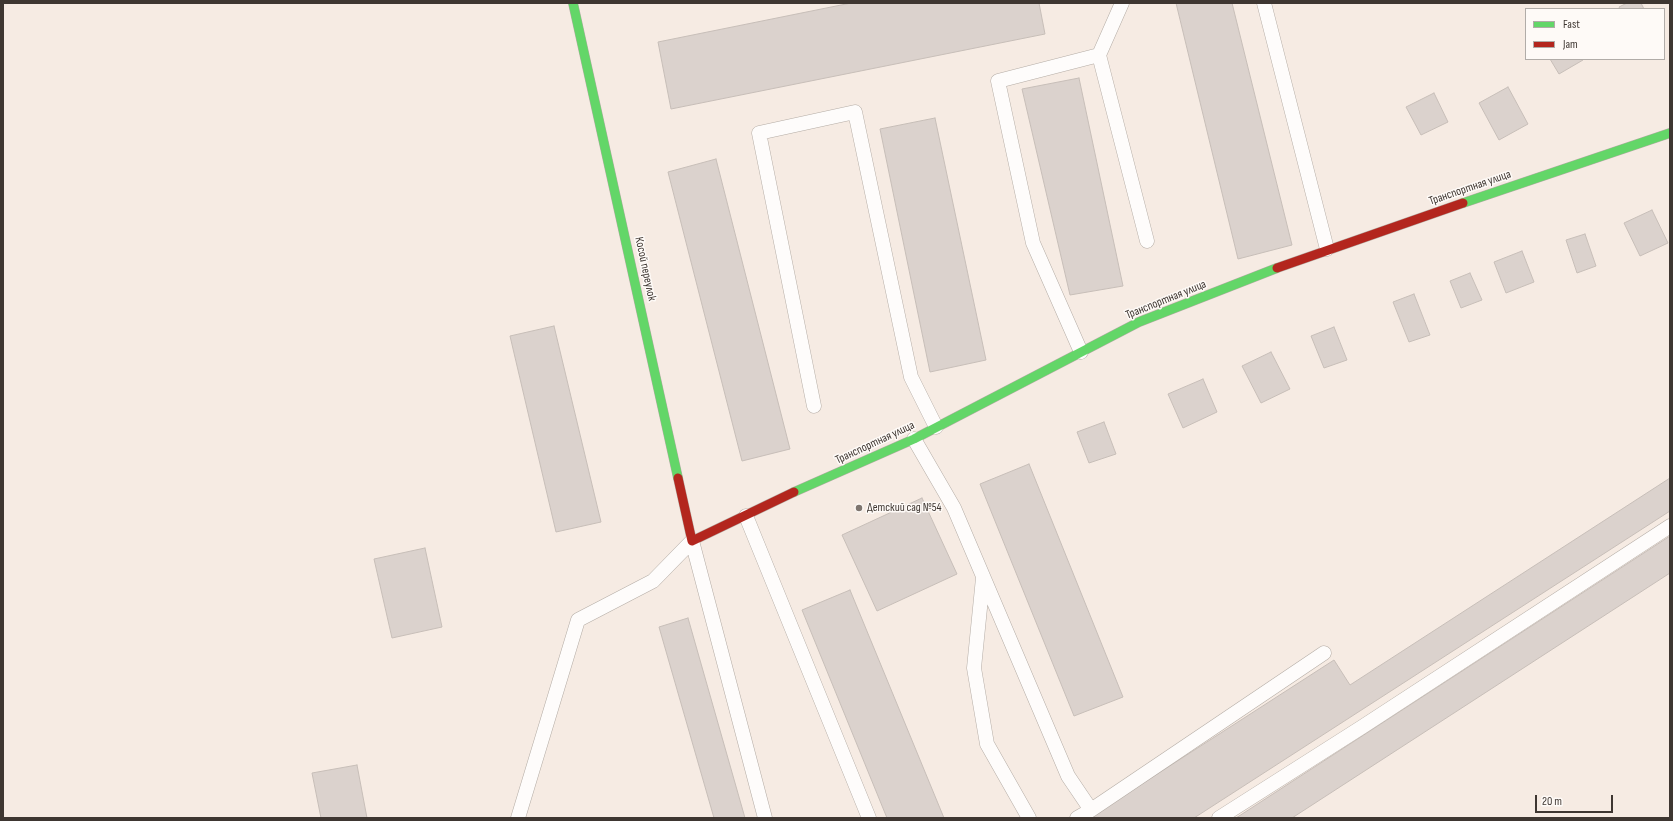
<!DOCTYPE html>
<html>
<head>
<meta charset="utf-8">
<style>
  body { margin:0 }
  #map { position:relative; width:1673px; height:821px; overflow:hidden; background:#f6ebe3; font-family:"Sofia Sans Condensed",sans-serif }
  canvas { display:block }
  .frame { position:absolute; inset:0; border:4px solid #3e3631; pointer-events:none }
  .legend { position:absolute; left:1525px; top:8px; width:140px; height:52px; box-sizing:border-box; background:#fefaf7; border:1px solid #b1aca8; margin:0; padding:5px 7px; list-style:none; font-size:12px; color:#3e3631 }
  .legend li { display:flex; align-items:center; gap:8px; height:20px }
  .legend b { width:20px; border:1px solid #b1aca8 }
  .scale { position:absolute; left:1535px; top:795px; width:78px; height:18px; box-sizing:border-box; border:2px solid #3e3631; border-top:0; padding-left:5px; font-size:12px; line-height:14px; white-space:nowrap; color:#3e3631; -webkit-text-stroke:3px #fefaf7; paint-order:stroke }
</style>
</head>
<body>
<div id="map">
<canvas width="1673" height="821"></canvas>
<div class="frame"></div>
<ul class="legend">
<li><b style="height:5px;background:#63d668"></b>Fast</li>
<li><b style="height:5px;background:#b3261e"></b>Jam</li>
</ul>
<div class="scale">20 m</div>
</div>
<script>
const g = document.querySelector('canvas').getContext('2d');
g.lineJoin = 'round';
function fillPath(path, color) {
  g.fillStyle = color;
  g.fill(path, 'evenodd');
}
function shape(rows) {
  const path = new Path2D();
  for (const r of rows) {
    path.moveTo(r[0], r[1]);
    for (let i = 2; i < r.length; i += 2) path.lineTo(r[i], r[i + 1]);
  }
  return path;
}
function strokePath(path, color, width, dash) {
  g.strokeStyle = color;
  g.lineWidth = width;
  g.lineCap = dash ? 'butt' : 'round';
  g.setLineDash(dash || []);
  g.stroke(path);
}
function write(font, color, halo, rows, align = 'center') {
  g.font = font + ' "Sofia Sans Condensed",sans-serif';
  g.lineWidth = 3;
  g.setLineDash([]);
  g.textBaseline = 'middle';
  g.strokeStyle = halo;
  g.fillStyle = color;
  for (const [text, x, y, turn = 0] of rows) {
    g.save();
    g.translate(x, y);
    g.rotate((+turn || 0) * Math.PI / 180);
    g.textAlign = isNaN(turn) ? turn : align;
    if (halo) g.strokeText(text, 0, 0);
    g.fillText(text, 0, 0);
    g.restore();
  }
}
const building = shape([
  [851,3,1039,3,1045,34,671,109,658,42,851,3],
  [1176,3,1232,3,1292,245,1238,259,1176,3],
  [1627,3,1641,3,1644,9,1620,9,1619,7,1627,3],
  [1550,59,1582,59,1583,60,1559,74,1550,59],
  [1079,78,1123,286,1070,295,1022,89,1079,78],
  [1508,87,1528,124,1499,140,1479,103,1508,87],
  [1434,93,1448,122,1421,135,1406,107,1434,93],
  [935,118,986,360,930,372,880,129,935,118],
  [716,159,790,449,742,461,668,172,716,159],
  [1652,210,1668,243,1640,256,1624,223,1652,210],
  [1585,234,1596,266,1577,273,1566,240,1585,234],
  [1522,251,1534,282,1506,293,1494,262,1522,251],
  [1470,273,1482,300,1461,308,1450,281,1470,273],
  [1414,294,1430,335,1409,342,1393,302,1414,294],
  [554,326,601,522,556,532,510,336,554,326],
  [1334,327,1347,360,1324,368,1311,336,1334,327],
  [1271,352,1290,389,1261,403,1242,366,1271,352],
  [1203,379,1217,412,1183,428,1168,394,1203,379],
  [1104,422,1116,454,1089,463,1077,432,1104,422],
  [1029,464,1123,697,1074,716,980,484,1029,464],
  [1670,478,1670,511,1194,818,1089,818,1334,660,1350,685,1670,478],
  [922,498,957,574,877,611,842,535,922,498],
  [1670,536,1670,573,1292,818,1236,818,1670,536],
  [425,548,442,627,392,638,374,559,425,548],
  [850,590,944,818,887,818,802,610,850,590],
  [688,618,745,818,714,818,659,627,688,618],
  [357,765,367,818,321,818,312,773,357,765]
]);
const lane = shape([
  [1264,3,1327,249],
  [1099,55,1122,3],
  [1081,352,1033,243,998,81,1099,55,1147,241],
  [814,406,759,133,855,112,911,377,936,427],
  [914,439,954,508,1068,776,1091,810,1324,653],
  [746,516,869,818],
  [692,541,765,818],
  [983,578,974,668,987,744,1029,818],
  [518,818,578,620,653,581,692,541],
  [1077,818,1091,810],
  [1219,818,1362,727,1670,526]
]);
const fast = shape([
  [573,3,678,478],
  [1463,203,1670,133],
  [794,492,914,439,1139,322,1277,268]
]);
const jam = shape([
  [1277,268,1463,203],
  [678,478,692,541,794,492]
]);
const markers = [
  [859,508,4,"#7e756f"]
];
const streetNames = [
  ["Транспортная улица",1470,188,-19],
  ["Косой переулок",645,269,78],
  ["Транспортная улица",1166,300,-22],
  ["Транспортная улица",875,443,-25]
];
const poiNames = [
  ["Детский сад №54",867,508]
];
fillPath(building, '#dbd2cd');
strokePath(building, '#c7beb8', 1);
strokePath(lane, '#b4aca5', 15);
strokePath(fast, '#b4aca5', 10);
strokePath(jam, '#b4aca5', 10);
strokePath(lane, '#fefcfb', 14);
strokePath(fast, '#63d668', 9);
strokePath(jam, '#b3261e', 9);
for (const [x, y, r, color] of markers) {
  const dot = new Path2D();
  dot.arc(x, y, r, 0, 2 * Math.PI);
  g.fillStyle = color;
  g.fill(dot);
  strokePath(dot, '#fefaf7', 1.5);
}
write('12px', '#3e3631', '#fefaf7', streetNames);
write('12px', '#3e3631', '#fefaf7', poiNames, 'left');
</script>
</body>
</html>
